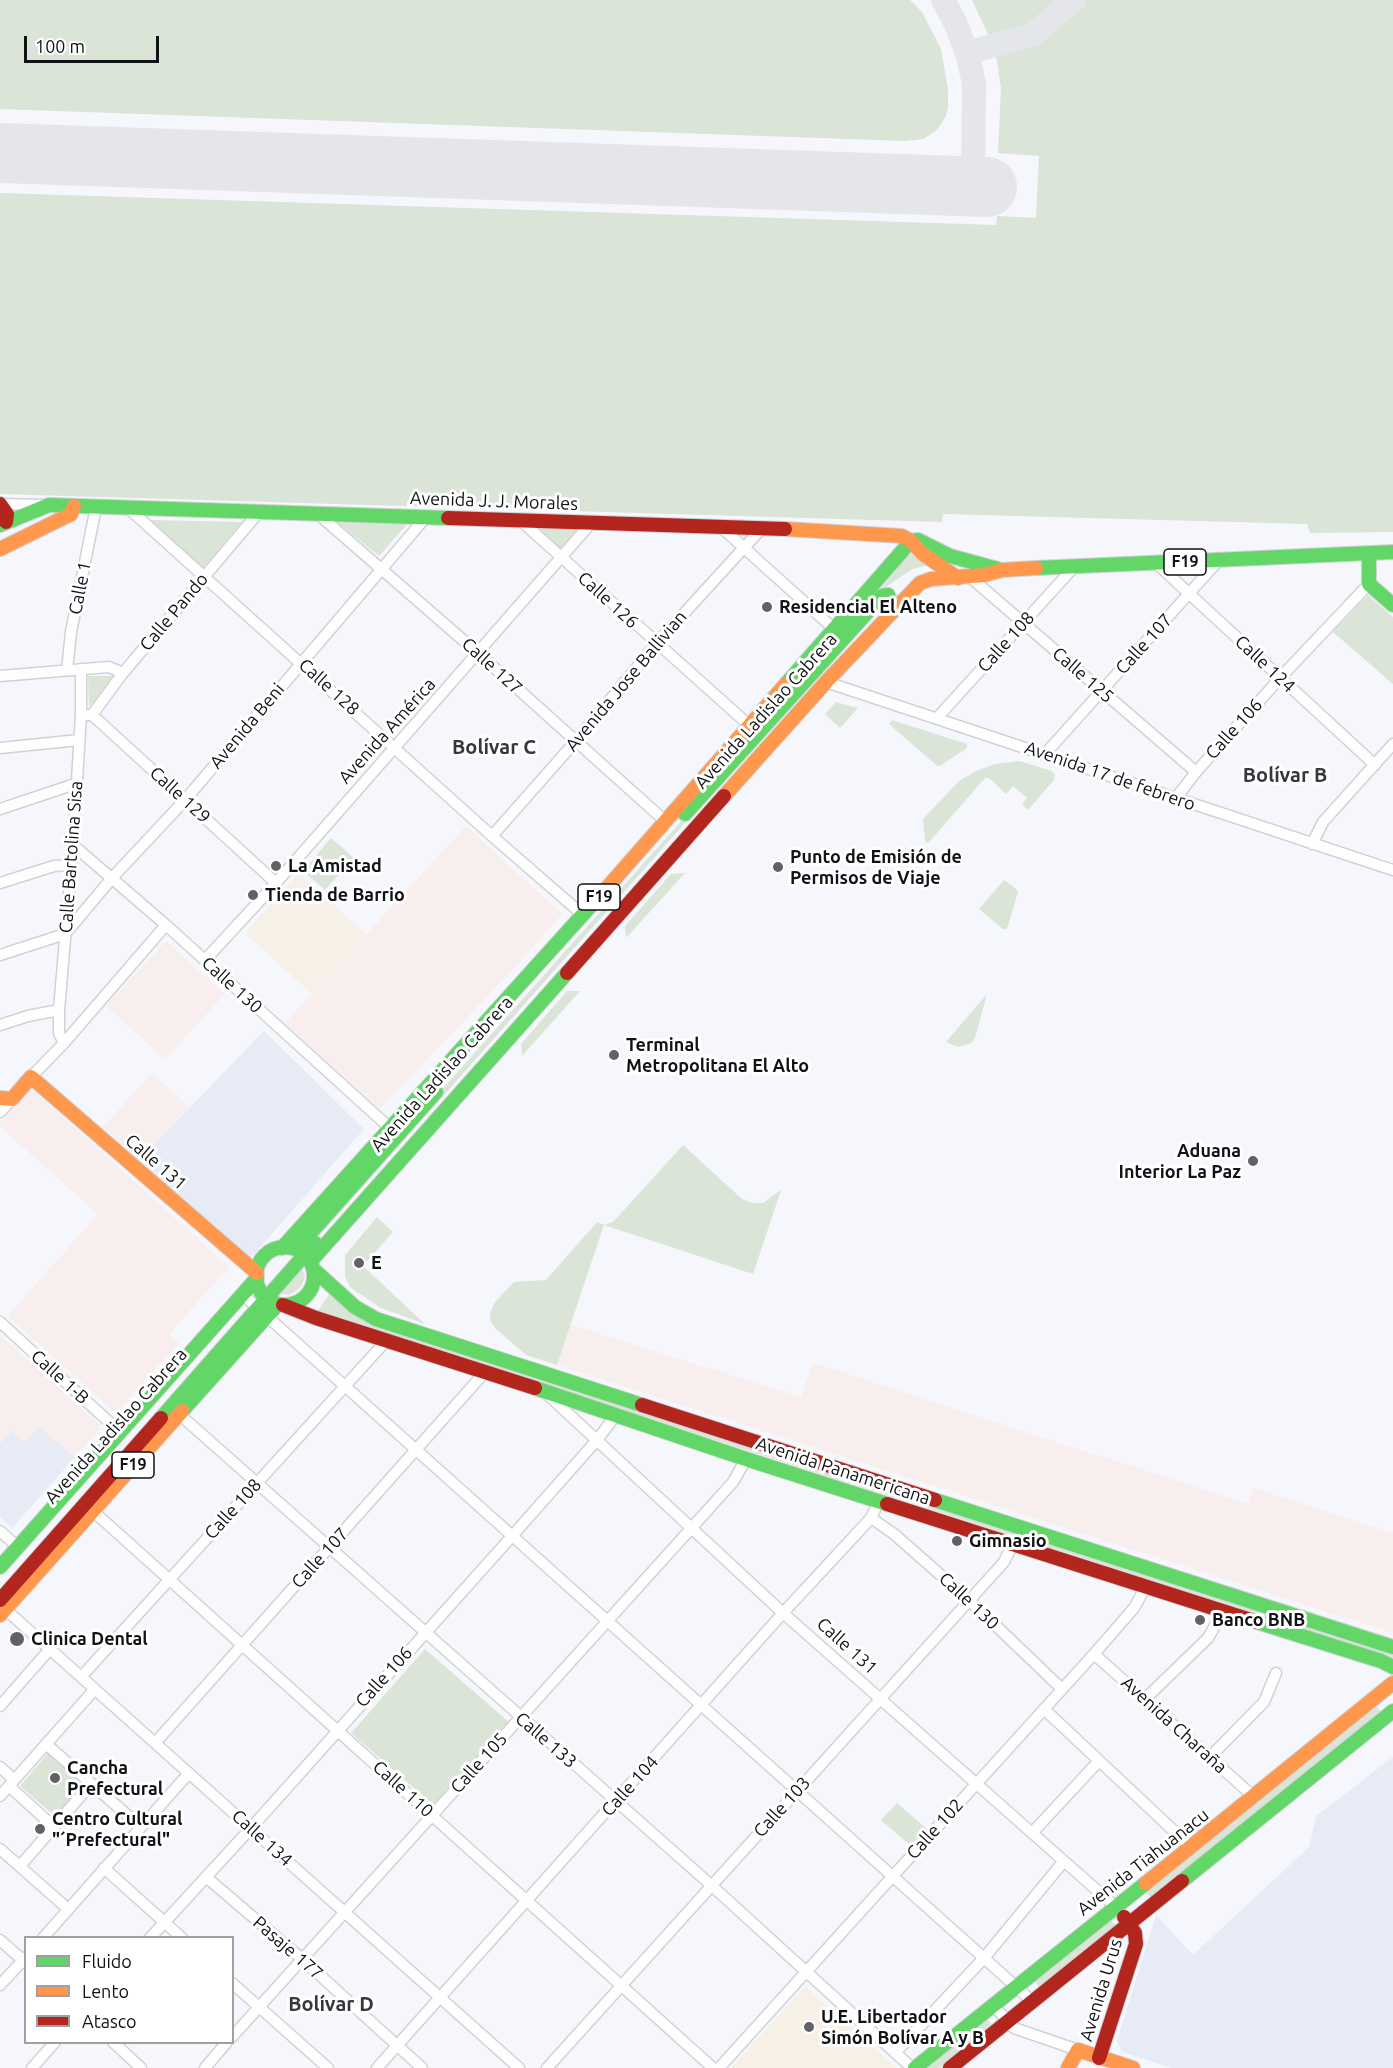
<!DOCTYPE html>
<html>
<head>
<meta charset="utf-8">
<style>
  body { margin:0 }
  #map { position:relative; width:1393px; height:2068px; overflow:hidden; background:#f5f7fc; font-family:Ubuntu,sans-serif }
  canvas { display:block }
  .legend { position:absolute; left:24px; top:1936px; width:210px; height:108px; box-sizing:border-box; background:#fff; border:2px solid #a0a0a2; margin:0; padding:8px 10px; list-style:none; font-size:18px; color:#111216 }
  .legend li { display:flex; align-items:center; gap:12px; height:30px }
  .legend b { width:30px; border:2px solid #a0a0a2 }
  .scale { position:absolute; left:24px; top:36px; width:135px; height:27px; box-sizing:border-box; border:3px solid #111216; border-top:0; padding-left:8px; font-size:18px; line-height:21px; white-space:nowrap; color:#111216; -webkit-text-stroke:4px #fff; paint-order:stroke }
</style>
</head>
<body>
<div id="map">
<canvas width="1393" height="2068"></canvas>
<ul class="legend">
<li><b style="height:8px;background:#63d668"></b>Fluido</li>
<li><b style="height:8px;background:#ff974d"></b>Lento</li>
<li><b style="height:8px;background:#b3261e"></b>Atasco</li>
</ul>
<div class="scale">100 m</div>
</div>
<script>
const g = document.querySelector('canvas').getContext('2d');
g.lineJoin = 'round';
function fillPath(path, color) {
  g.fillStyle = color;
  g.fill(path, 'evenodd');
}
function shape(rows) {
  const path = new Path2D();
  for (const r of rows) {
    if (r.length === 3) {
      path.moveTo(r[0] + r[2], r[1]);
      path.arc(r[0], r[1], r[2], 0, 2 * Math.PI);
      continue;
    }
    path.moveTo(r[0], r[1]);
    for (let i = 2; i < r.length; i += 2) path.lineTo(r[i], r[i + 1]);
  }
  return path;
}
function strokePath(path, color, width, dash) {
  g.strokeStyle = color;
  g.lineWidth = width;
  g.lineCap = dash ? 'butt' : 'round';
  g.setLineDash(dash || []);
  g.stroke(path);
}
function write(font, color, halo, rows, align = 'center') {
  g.font = font + ' Ubuntu,sans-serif';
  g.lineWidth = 6;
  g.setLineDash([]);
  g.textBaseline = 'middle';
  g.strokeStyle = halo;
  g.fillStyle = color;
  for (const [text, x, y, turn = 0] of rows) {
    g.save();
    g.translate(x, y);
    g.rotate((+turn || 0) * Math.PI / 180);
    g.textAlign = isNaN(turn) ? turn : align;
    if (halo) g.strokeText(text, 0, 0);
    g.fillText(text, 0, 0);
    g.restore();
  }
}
const built = shape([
  [264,1031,364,1129,248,1261,139,1160],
  [39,1426,75,1457,12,1528,0,1517,0,1443,11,1431],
  [1393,1757,1393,2068,1172,2068,1122,2052,1117,2041,1156,1915,1193,1955,1309,1847,1316,1816]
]);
const industrial = shape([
  [466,826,562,914,517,965,380,1109,285,1023],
  [166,941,225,994,165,1059,106,1006],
  [152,1073,189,1107,139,1160,103,1127],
  [29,1091,34,1091,229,1267,169,1334,179,1343,116,1413,8,1316,98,1214,0,1127,0,1123],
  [571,1325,801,1397,813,1363,1248,1504,1253,1488,1393,1533,1393,1633,557,1365],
  [0,1335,99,1424,99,1430,75,1457,40,1426,24,1443,11,1431,0,1443]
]);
const education = shape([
  [299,873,366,934,312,994,245,933],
  [805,1986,896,2068,731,2068]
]);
const green = shape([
  [0,0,910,0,922,12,941,49,948,90,948,108,946,116,937,130,923,139,905,141,0,109],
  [972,0,1393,0,1393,532,1310,533,1307,524,943,514,942,522,0,494,0,193,996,225,997,216,1036,218,1039,156,998,153,1001,89,997,61,989,36],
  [151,520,242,522,203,568],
  [337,522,407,524,379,556],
  [539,529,578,529,560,550],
  [913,553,929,565,913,569,887,586,875,597,905,558],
  [1368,595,1393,617,1393,684,1333,632],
  [888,599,686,822,319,1236,315,1232,683,819],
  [88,676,115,676,89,707],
  [836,702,858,708,840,728,825,714],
  [892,720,967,744,967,748,940,766,936,765,889,724],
  [1019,761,1052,771,1055,775,1054,780,1028,810,1022,804,1027,798,1013,786,1006,794,989,778,985,778,928,843,925,841,923,819,959,781,976,771,995,764],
  [331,838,354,858,325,890,303,871],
  [685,873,626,938,625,926,671,874],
  [1004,880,1016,889,1018,892,1007,929,1003,929,979,909],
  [567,991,580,991,522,1056,521,1044],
  [987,994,975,1038,971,1043,958,1047,946,1042],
  [683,1145,742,1199,753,1203,763,1203,781,1190,753,1274,604,1225,557,1365,526,1355,495,1328,491,1322,490,1313,495,1302,514,1282,546,1280,597,1222,604,1225,613,1222],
  [377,1217,393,1232,363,1266,425,1324,381,1308,351,1288,345,1277,345,1255],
  [301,1265,305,1277,300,1288,289,1295,277,1293],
  [330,1293,344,1306,1393,1651,1393,1658,317,1312],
  [425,1649,510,1723,436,1807,351,1733],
  [1375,1704,1382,1713,1152,1899,1145,1891],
  [49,1752,86,1784,57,1818,20,1786],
  [897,1803,927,1829,912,1847,881,1820],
  [1110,1919,1117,1928,1041,1989,1034,1980],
  [986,2017,993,2026,940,2068,927,2068]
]);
const taxiway = shape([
  [943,0,955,22,967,53,974,83,973,186],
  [967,53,1032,35,1074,0]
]);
const runway = shape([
  [0,153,987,187]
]);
const street = shape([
  [0,504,42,505],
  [128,508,492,836,583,915],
  [318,514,479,654,665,821],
  [521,521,750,726],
  [721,527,834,629],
  [1156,563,1375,765],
  [970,577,1196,772],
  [67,670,71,632,96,507],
  [0,676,109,667,123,673],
  [826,682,1393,870],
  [86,715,92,715,101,723,276,883],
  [92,715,123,673,259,512],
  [937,718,1074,567],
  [0,748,79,740],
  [1045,754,1219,560],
  [1176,798,1196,772,1280,678,1369,584],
  [0,809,75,784],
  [492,836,575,742,657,643,762,528],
  [1312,844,1323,822,1393,744],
  [73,845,166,925,390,1128],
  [0,883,54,866,70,865],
  [0,955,65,934,112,878,185,800,426,517],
  [205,960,276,883,592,522],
  [0,1025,28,1016,59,1010],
  [64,1043,59,1033,59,1010,73,845,81,715,81,669],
  [31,1077,64,1043,166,925],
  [0,1112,12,1099],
  [242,1294,1032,2001],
  [0,1322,120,1432],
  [548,1395,783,1613,1116,1907],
  [179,1414,711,1885,912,2068],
  [93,1511,713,2068],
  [871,1518,894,1534,969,1600,1062,1689],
  [0,1531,18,1547],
  [5,1609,519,2068],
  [1094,1654,1254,1797],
  [81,1677,386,1341],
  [1145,1699,1208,1638,1223,1612],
  [0,1706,50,1649],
  [1044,1709,1191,1847],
  [155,1743,485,1372],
  [46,1744,141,1827],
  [1210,1757,1264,1702,1276,1673],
  [0,1767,14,1780],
  [9,1786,54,1827],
  [0,1796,95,1689],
  [1032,1833,1098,1762],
  [0,1849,68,1909],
  [20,1866,91,1784],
  [104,1868,182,1938],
  [206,1877,302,1959,422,2068],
  [43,1938,189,1773],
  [150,1938,251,1828,513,1535,597,1440,616,1415],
  [0,1940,26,1963],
  [232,1983,328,2068],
  [0,1985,26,1957],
  [993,2005,1014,2028,1078,2050],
  [232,2037,733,1482,746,1459],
  [113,2042,141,2068],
  [895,2053,984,1958,1064,1861],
  [32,2068,55,2042],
  [205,2068,227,2042],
  [377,2068,783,1613,871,1518,879,1501],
  [547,2068,1004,1562,1013,1543],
  [719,2068,1094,1654,1134,1608,1146,1586]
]);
const fast = shape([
  [0,525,49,505,448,518],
  [1369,553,1369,584,1393,605],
  [1036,568,1393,552],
  [785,685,911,541,918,540,950,556,998,569],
  [685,814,882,596,888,595,890,600],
  [285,1276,29],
  [282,1248,605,890],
  [297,1248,436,1092],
  [310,1262,567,973],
  [313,1269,355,1307,376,1319,642,1405],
  [535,1388,746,1459,887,1504],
  [182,1411,278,1304],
  [161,1418,315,1243],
  [935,1500,1393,1647],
  [0,1567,257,1278],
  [1257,1622,1381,1661,1393,1667],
  [1182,1881,1393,1711],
  [915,2068,1146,1883]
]);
const slow = shape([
  [785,529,902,536,911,541,923,554,958,578],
  [0,549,71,514,74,506],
  [724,796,826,682,920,583,931,579,984,575,1002,570,1036,568],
  [605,890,785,685],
  [0,1098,12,1099,31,1077,257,1273],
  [0,1615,182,1411],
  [1146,1883,1393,1683],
  [1068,2068,1078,2050,1133,2068]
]);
const jam = shape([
  [0,504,7,514,6,522],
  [448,518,785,529],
  [567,973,724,796],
  [283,1305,316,1318,535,1388],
  [642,1405,935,1500],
  [887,1504,1257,1622],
  [0,1600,161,1418],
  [1099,2058,1136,1944,1135,1933,1124,1917],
  [950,2068,1182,1881]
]);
const markers = [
  [767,607,6,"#616266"],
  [276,866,6,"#616266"],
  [778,867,6,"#616266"],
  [253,895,6,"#616266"],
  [614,1055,6,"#616266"],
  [1253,1161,6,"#616266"],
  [359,1263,6,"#616266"],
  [957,1541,6,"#616266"],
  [1200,1620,6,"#616266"],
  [17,1639,8,"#616266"],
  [55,1778,6,"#616266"],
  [40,1829,6,"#616266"],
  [809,2027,6,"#616266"]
];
const shields = [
  [1185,562,42],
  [599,897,42],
  [133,1465,42]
];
const shieldNames = [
  ["F19",1185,562],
  ["F19",599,897],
  ["F19",133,1465]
];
const streetNames = [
  ["Avenida J. J. Morales",494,501,2],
  ["Calle 1",80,588,-79],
  ["Calle 126",608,600,42],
  ["Calle Pando",174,612,-50],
  ["Calle 108",1006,642,-48],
  ["Calle 107",1144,644,-48],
  ["Calle 124",1265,664,43],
  ["Calle 127",492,666,42],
  ["Calle 125",1083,675,41],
  ["Avenida Jose Ballivian",626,681,-50],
  ["Calle 128",329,687,42],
  ["Avenida Ladislao Cabrera",766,711,-48],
  ["Avenida Beni",247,726,-50],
  ["Calle 106",1234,729,-48],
  ["Avenida América",387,731,-48],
  ["Avenida 17 de febrero",1110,776,19],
  ["Calle 129",180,795,42],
  ["Calle Bartolina Sisa",71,857,-86],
  ["Calle 130",232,985,42],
  ["Avenida Ladislao Cabrera",442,1074,-48],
  ["Calle 131",156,1162,41],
  ["Calle 1-B",60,1377,42],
  ["Avenida Ladislao Cabrera",116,1426,-48],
  ["Avenida Panamericana",843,1471,18],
  ["Calle 108",233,1509,-48],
  ["Calle 107",320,1558,-48],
  ["Calle 130",969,1601,43],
  ["Calle 131",847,1646,42],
  ["Calle 106",384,1677,-48],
  ["Avenida Charaña",1174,1725,42],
  ["Calle 133",546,1740,41],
  ["Calle 105",479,1763,-48],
  ["Calle 104",630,1786,-48],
  ["Calle 110",403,1789,42],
  ["Calle 103",782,1807,-48],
  ["Calle 102",935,1829,-48],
  ["Calle 134",262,1838,42],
  ["Avenida Tiahuanacu",1143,1862,-38],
  ["Pasaje 177",288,1948,41],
  ["Avenida Urus",1101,1990,-73]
];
const poiNames = [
  ["Residencial El Alteno",779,607],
  ["Punto de Emisión de",790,857],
  ["Permisos de Viaje",790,878],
  ["La Amistad",288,866],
  ["Tienda de Barrio",265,895],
  ["Terminal",626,1045],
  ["Metropolitana El Alto",626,1066],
  ["Aduana",1241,1151,"right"],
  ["Interior La Paz",1241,1172,"right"],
  ["E",371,1263],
  ["Gimnasio",969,1541],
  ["Banco BNB",1212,1620],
  ["Clinica Dental",31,1639],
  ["Cancha",67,1768],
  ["Prefectural",67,1789],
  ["Centro Cultural",52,1819],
  ["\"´Prefectural\"",52,1840],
  ["U.E. Libertador",821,2017],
  ["Simón Bolívar A y B",821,2038]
];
const neighbourhoodNames = [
  ["Bolívar C",494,747],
  ["Bolívar B",1285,775],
  ["Bolívar D",331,2004]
];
fillPath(built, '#e6ebf6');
fillPath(industrial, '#f8eeee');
fillPath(education, '#f6f0e7');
fillPath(green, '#dae4d7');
strokePath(taxiway, '#e4e6ea', 24);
strokePath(runway, '#e4e6ea', 60);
strokePath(street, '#d0d2d6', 13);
strokePath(fast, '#d0d2d6', 16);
strokePath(slow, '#d0d2d6', 16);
strokePath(jam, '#d0d2d6', 16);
strokePath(street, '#fefeff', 10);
strokePath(fast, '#63d668', 14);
strokePath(slow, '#ff974d', 14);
strokePath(jam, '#b3261e', 14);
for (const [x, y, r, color] of markers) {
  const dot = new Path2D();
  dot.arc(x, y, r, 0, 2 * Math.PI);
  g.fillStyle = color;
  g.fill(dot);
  strokePath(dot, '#fff', 2);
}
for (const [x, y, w] of shields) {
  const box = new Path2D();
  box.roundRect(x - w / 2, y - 13, w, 26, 4.5);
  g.fillStyle = '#fff';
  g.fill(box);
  strokePath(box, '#111216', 1.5);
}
write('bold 16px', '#111216', null, shieldNames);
write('18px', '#111216', '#fff', streetNames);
write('bold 18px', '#111216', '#fff', poiNames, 'left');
write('bold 20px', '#343740', '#fff', neighbourhoodNames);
</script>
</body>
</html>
